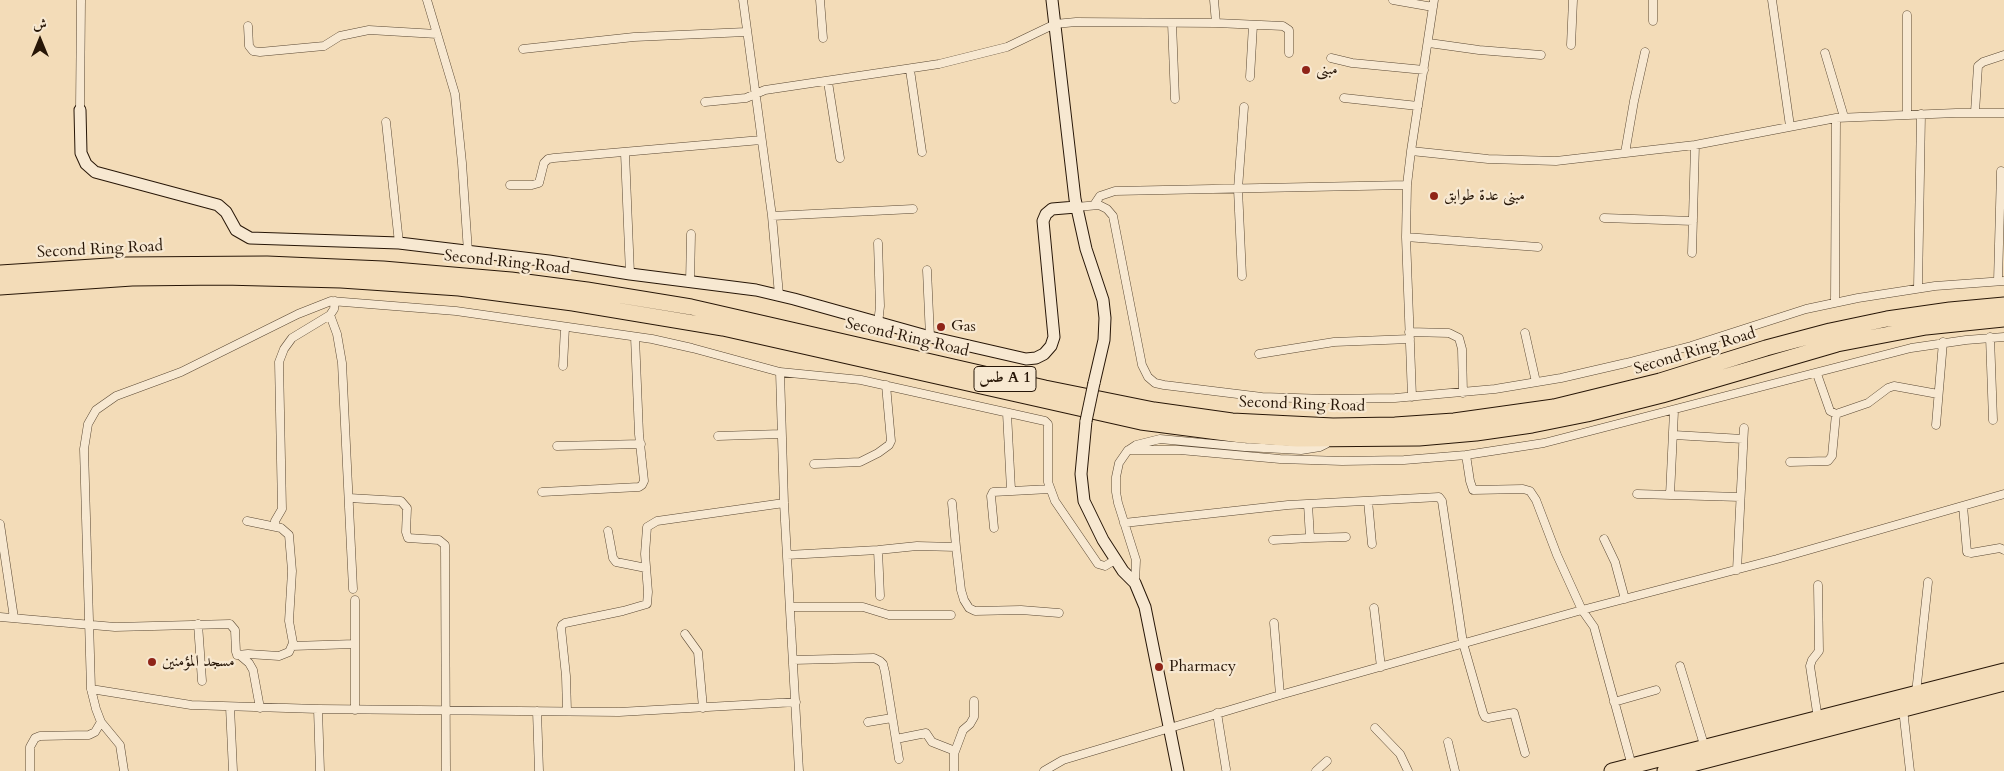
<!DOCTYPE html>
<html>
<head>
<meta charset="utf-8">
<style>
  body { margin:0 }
  #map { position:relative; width:2004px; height:771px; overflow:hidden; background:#f3dcb8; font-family:Cardo,Amiri,serif }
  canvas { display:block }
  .north { position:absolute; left:15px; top:15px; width:50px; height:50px; -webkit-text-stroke:4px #f7e8d1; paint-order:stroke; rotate:0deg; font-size:14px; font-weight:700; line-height:20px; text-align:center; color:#271607 }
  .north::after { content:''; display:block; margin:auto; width:18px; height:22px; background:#271607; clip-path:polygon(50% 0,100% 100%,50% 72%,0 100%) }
</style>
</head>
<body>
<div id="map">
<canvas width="2004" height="771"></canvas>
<div class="north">ش</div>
</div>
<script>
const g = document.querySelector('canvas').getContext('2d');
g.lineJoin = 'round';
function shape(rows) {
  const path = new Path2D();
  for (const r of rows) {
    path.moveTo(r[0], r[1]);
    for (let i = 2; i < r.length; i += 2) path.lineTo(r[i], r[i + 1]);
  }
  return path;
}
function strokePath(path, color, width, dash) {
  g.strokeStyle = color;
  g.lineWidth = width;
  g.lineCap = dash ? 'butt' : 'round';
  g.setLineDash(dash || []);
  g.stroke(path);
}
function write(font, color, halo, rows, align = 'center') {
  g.font = font + ' Cardo,Amiri,serif';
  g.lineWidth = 4.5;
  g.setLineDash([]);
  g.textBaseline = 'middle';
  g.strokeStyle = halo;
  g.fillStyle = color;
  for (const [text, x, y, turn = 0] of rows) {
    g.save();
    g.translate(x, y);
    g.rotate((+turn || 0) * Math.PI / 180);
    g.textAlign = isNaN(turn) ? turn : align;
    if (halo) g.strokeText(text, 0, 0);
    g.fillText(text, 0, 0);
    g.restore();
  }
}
const street = shape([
  [427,0,455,94,462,163,468,252],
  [743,0,772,216,779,295],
  [820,0,823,38],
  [1214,0,1216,23],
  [1393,0,1433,7],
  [1653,0,1653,21],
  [1772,0,1790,126],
  [1907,15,1907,115],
  [1172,23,1175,99],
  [248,26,249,46,253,51,260,52,324,46,340,36,369,30,437,34],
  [1429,43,1479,50,1541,55],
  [1571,45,1573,0],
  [523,49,634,37,746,32],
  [1825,53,1844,117],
  [1331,58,1352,63,1424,70],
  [910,70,922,152],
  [1250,77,1253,25],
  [828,82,840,158],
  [1344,98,1418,106],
  [705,102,746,98,765,90,939,64,1007,47,1055,24,1076,22,1216,23,1283,26,1289,30,1289,53],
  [80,110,81,0],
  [1975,112,1978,66,1983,62,2004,55],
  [386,122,399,243],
  [1411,151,1488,159,1556,161,1695,145,1836,118,1956,113,2004,113],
  [625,153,630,274],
  [1625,153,1634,101,1645,52],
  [510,185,532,185,539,183,544,163,548,159,554,158,761,140],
  [1094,205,1100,196,1115,191,1407,185],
  [1076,207,1099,205,1107,209,1113,216,1142,365,1148,377,1155,383,1164,385,1262,397,1328,399,1395,398,1495,389,1561,378,1626,363,1691,346,1806,309,1858,298,1935,286,2004,281],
  [772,216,913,209],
  [1604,218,1693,221],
  [1406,237,1538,247],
  [1692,253,1695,145],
  [927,270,930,337],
  [1242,276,1238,189,1244,107],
  [1998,281,2001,171],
  [690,283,691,234],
  [1918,288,1921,114],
  [1835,302,1836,118],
  [330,315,337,334,342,363,353,589],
  [878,324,880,306,878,243],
  [1409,332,1449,333,1459,338,1462,349,1463,393],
  [1525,333,1536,382],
  [1990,337,1993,420],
  [1259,354,1334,342,1410,339],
  [563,366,565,327],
  [780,372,784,503,799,771],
  [1817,374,1830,411,1836,414,1868,403,1888,388,1894,386,1938,394],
  [1412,397,1406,237,1407,185,1411,151,1434,0],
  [1007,413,1011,490],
  [1936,425,1943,342],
  [1674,435,1743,439],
  [718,436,781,434],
  [557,446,641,444],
  [1130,449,1136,445,1160,439,1245,447,1301,450,1320,447,1326,444,1329,439],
  [1466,455,1470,481,1473,490,1523,489,1530,491,1536,500,1557,555,1582,610,1594,627,1632,766],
  [1790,462,1828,461,1832,456,1836,414],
  [814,464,860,462,878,453,889,445,891,441,886,385],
  [542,492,639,487,642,485,644,481,639,434,635,337],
  [1637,494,1740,497],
  [1670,495,1674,411],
  [349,498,401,501,407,508,406,532,408,538,439,540,445,545,446,771],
  [1368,501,1372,544],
  [1308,504,1310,538,1346,537],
  [1963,506,1967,552,1971,553,2000,548,2004,550],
  [1124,523,1288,505,1439,497,1442,501,1463,643,1483,713,1485,717,1488,718,1514,713,1525,753],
  [0,524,14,618],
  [275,526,275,521,282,509,279,362,284,349,292,338,330,315,334,309,335,301],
  [994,528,991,496,993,492,1050,489],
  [608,531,613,558,616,562,646,568],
  [1604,539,1615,562,1625,599],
  [1273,540,1310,538],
  [956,547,961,590,964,600,969,608,975,611,1021,610,1059,613],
  [878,550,880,596],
  [787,555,878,550,917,546,956,547,952,503],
  [1737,570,1744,428],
  [1135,583,1136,560,1118,503,1116,492,1116,477,1119,463,1128,450,1180,450,1280,459,1342,461,1404,460,1466,455,1544,443,1911,348,1966,340,2004,337],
  [1818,585,1819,651,1812,660,1810,666,1818,719],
  [355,600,355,710],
  [790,607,863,607,889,615,951,615],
  [1374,608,1381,667],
  [0,617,115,627,230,624,235,630,236,652,249,663,253,670,260,708],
  [1274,623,1280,695],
  [198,624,202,681],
  [685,634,698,652,703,708],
  [292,646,355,644],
  [237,655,248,654,279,656,289,652,293,643,289,621,292,571,289,535,281,528,247,521],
  [793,660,874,658,880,661,883,664,885,672,899,759],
  [1680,666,1705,748],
  [91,689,191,705,318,709,619,712,796,702],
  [1916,693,1928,582],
  [1614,702,1656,690],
  [230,707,233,771],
  [318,709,320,771],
  [1903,709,1910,771],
  [537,711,539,771],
  [567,711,566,676,561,628,562,625,565,623,623,611,647,604,648,592,645,554,647,527,657,521,784,503],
  [1217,713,1226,769],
  [868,722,892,718],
  [1375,728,1400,754,1408,771],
  [896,739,926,733,932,742,955,751],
  [1448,742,1455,771],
  [30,771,30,747,35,738,40,736,89,735,95,732,101,722],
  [124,771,120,745,101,722,96,709,91,689,84,449,88,424,96,410,116,396,181,372,298,314,331,301,456,311,652,339,692,348,780,372,861,380,1045,421,1048,424,1048,482,1055,501,1098,564,1105,566,1115,560],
  [954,771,954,754,963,730,970,724,974,717,974,701],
  [1044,771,1063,760,1280,695,1582,610,1777,559,2004,494],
  [1316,771,1327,761]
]);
const secondary = shape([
  [1052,0,1075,199,1086,249,1103,300,1105,318,1104,340,1094,383],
  [80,110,81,153,86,164,95,172,218,205,226,212,236,230,250,238,399,243,549,261,630,274,756,290,794,299,930,337,1026,359,1036,358,1044,354,1051,346,1054,337,1043,221,1046,214,1052,209,1076,207],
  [1086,421,1081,474,1084,501,1103,540,1123,571,1135,583,1145,607,1178,771]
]);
const highway = shape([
  [0,273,124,265,267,264,383,269,511,280,587,290,691,307,1045,388,1154,410,1232,421,1333,426,1395,425,1454,421,1554,407,1660,381,1766,348,1830,331,1887,319,1950,310,2004,305],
  [0,287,132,278,223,277,341,280,459,288,573,303,723,328,1141,422,1241,435,1297,439,1419,438,1476,433,1532,425,1587,414,1662,395,1837,344,1926,327,2004,319],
  [1612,771,2004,671],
  [1665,771,2004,683]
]);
const secondaryBridge = shape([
  [1086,421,1094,383]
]);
const markers = [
  [1306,70,5,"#8f2418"],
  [1434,196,5,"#8f2418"],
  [941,327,5,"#8f2418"],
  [152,662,5,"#8f2418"],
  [1159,667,5,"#8f2418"]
];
const shields = [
  [1005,379,62]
];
const shieldNames = [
  ["طس A 1",1005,379]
];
const poiNames = [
  ["مبنى",1316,70],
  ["مبنى عدة طوابق",1444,196],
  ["Gas",951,327],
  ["مسجد المؤمنين",162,662],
  ["Pharmacy",1169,667]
];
const streetNames = [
  ["Second Ring Road",100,250,-3],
  ["Second Ring Road",507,263,6],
  ["Second Ring Road",907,338,13],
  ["Second Ring Road",1695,352,-17],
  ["Second Ring Road",1302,405,2]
];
strokePath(street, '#5a4833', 9);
strokePath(secondary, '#271607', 13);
strokePath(highway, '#271607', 17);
strokePath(street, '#f7e8d1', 8);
strokePath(secondary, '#f7e8d1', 11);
strokePath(highway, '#f3dcb8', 15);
strokePath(secondaryBridge, '#271607', 13, []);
strokePath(secondaryBridge, '#f7e8d1', 11);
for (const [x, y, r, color] of markers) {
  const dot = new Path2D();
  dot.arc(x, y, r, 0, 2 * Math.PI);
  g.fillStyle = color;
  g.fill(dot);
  strokePath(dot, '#f7e8d1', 2);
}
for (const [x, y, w] of shields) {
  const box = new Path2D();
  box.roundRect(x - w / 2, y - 12.5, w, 25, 4);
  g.fillStyle = '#f7e8d1';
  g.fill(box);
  strokePath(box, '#271607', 1);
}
write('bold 15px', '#271607', null, shieldNames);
write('16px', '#271607', '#f7e8d1', poiNames, 'left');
write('16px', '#271607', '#f7e8d1', streetNames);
</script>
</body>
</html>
